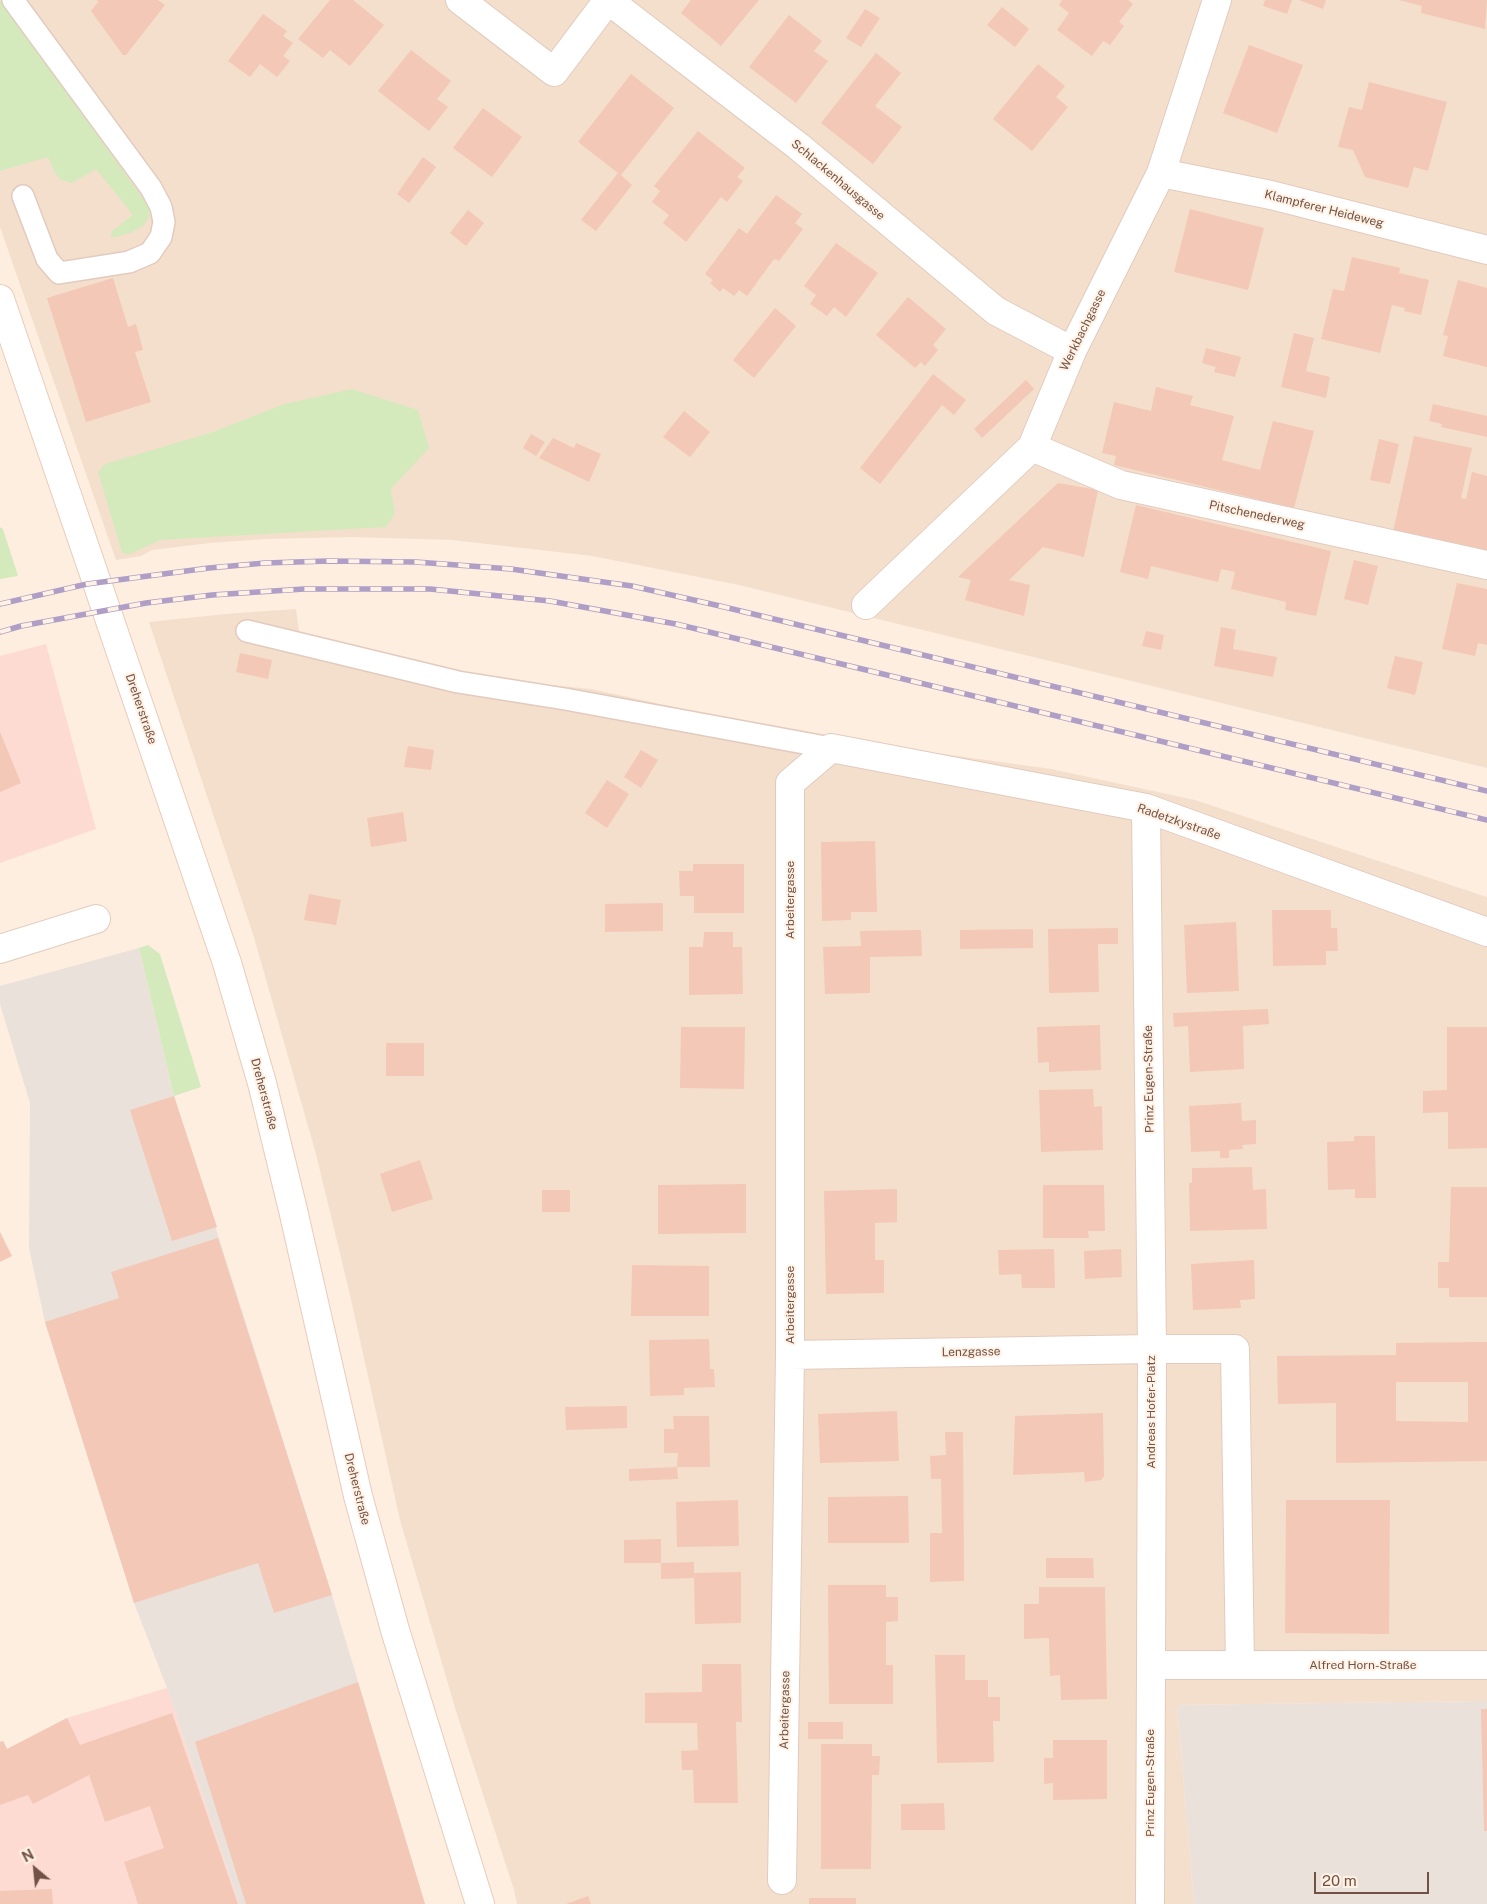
<!DOCTYPE html>
<html>
<head>
<meta charset="utf-8">
<style>
  body { margin:0 }
  #map { position:relative; width:1487px; height:1904px; overflow:hidden; background:#fdeedf; font-family:"Public Sans",sans-serif }
  canvas { display:block }
  .north { position:absolute; left:10px; top:1844px; width:50px; height:50px; -webkit-text-stroke:4px #fff2e5; paint-order:stroke; rotate:332deg; font-size:14px; font-weight:700; line-height:20px; text-align:center; color:#735246 }
  .north::after { content:''; display:block; margin:auto; width:18px; height:22px; background:#735246; clip-path:polygon(50% 0,100% 100%,50% 72%,0 100%) }
  .scale { position:absolute; left:1314px; top:1872px; width:115px; height:22px; box-sizing:border-box; border:2px solid #735246; border-top:0; padding-left:6px; font-size:15px; line-height:18px; white-space:nowrap; color:#735246; -webkit-text-stroke:4px #fff2e5; paint-order:stroke }
</style>
</head>
<body>
<div id="map">
<canvas width="1487" height="1904"></canvas>
<div class="north">N</div>
<div class="scale">20 m</div>
</div>
<script>
const g = document.querySelector('canvas').getContext('2d');
g.lineJoin = 'round';
function fillPath(path, color) {
  g.fillStyle = color;
  g.fill(path, 'evenodd');
}
function shape(rows) {
  const path = new Path2D();
  for (const r of rows) {
    path.moveTo(r[0], r[1]);
    for (let i = 2; i < r.length; i += 2) path.lineTo(r[i], r[i + 1]);
  }
  return path;
}
function strokePath(path, color, width, dash) {
  g.strokeStyle = color;
  g.lineWidth = width;
  g.lineCap = dash ? 'butt' : 'round';
  g.setLineDash(dash || []);
  g.stroke(path);
}
function write(font, color, halo, rows, align = 'center') {
  g.font = font + ' "Public Sans",sans-serif';
  g.lineWidth = 4;
  g.setLineDash([]);
  g.textBaseline = 'middle';
  g.strokeStyle = halo;
  g.fillStyle = color;
  for (const [text, x, y, turn = 0] of rows) {
    g.save();
    g.translate(x, y);
    g.rotate((+turn || 0) * Math.PI / 180);
    g.textAlign = isNaN(turn) ? turn : align;
    if (halo) g.strokeText(text, 0, 0);
    g.fillText(text, 0, 0);
    g.restore();
  }
}
const residential = shape([
  [0,0,1487,0,1487,768,739,585,592,556,452,540,353,537,265,539,210,543,152,550,141,556,116,560,0,227],
  [296,609,300,639,475,678,591,689,711,715,864,743,1051,769,1195,800,1487,897,1487,1701,1177,1705,1194,1904,517,1904,514,1890,456,1711,400,1520,350,1295,316,1154,253,934,149,622,225,614]
]);
const commercial = shape([
  [46,644,96,829,0,863,0,656],
  [167,1688,239,1904,0,1904,0,1742,3,1741,7,1749,67,1718]
]);
const industrial = shape([
  [139,948,174,1096,332,1595,425,1904,239,1904,167,1688,134,1603,45,1322,29,1248,30,1103,0,1004,0,986],
  [1487,1701,1487,1904,1194,1904,1177,1705]
]);
const green = shape([
  [0,0,149,207,149,217,143,226,130,233,116,237,110,237,112,231,133,215,96,169,72,183,61,180,55,173,48,157,0,171],
  [352,389,418,410,429,448,391,489,395,514,386,527,160,540,130,554,122,553,98,472,105,464,213,432,284,404],
  [0,527,3,529,18,576,0,579],
  [148,945,160,954,201,1087,174,1096,139,948]
]);
const building = shape([
  [97,0,158,0,165,5,126,55,123,55,91,11,98,2],
  [330,0,353,0,384,25,350,66,330,50,323,58,298,39],
  [691,0,759,0,721,46,681,13],
  [1062,0,1128,0,1133,4,1119,22,1124,26,1110,45,1103,41,1092,56,1057,30,1069,13,1059,5],
  [1265,0,1292,0,1287,14,1263,6],
  [1299,0,1326,0,1323,9],
  [1399,0,1487,0,1485,29,1421,13,1422,6],
  [1002,7,1029,29,1015,47,987,25],
  [865,9,880,18,861,47,846,38],
  [263,14,287,31,283,36,293,43,283,56,290,61,277,77,260,64,250,77,228,61],
  [789,15,822,41,814,51,828,61,796,103,749,67],
  [1249,45,1303,65,1277,133,1223,113],
  [411,50,451,81,437,99,448,107,429,131,378,91],
  [876,53,901,73,875,106,902,127,873,164,821,123],
  [1038,64,1065,86,1056,97,1068,107,1032,151,993,119],
  [631,74,674,108,621,175,632,185,596,231,581,220,618,173,578,142],
  [1369,82,1447,102,1428,171,1414,167,1408,188,1365,177,1353,150,1338,147,1349,107,1362,110],
  [483,108,522,137,492,177,453,148],
  [698,131,745,168,737,177,743,181,727,202,721,197,686,242,663,223,669,215,652,202,660,191,654,186],
  [423,157,436,167,409,203,397,194],
  [776,195,802,214,795,223,803,229,779,261,774,259,747,296,739,290,734,296,723,288,720,292,710,283,713,280,705,274,739,228,747,234],
  [1190,209,1264,228,1248,290,1174,272],
  [468,210,484,223,466,246,450,233],
  [836,243,878,273,846,317,834,307,827,316,810,304,816,295,804,286],
  [1352,257,1400,268,1399,273,1429,280,1421,315,1404,311,1405,308,1392,305,1380,353,1321,339,1333,289,1344,291],
  [113,278,128,327,136,324,143,350,135,352,151,402,86,422,47,298],
  [1458,280,1487,288,1487,367,1443,356,1448,336,1443,335],
  [908,297,946,329,933,345,938,350,925,366,921,362,915,368,876,335],
  [775,308,796,326,754,378,733,360],
  [1294,333,1314,338,1306,371,1330,377,1326,398,1281,387],
  [1206,348,1241,357,1235,377,1214,372,1216,367,1202,363],
  [933,374,966,400,954,415,942,405,880,484,860,468],
  [1026,380,1034,389,982,438,974,429],
  [1156,387,1193,396,1190,405,1234,416,1222,460,1260,470,1273,421,1314,431,1294,508,1114,465,1116,456,1102,453,1114,402,1151,411],
  [1433,404,1487,416,1487,437,1441,427,1442,424,1429,421],
  [684,411,710,432,690,457,663,437],
  [531,434,545,442,536,456,523,448],
  [1414,436,1472,448,1461,498,1466,499,1472,472,1487,476,1487,552,1393,532],
  [553,438,574,448,576,443,601,454,589,482,539,458],
  [1379,439,1399,444,1390,484,1370,480],
  [1058,483,1098,490,1084,557,1043,547,1009,580,1030,585,1024,616,965,600,971,580,958,577],
  [1136,505,1331,551,1316,616,1285,610,1286,602,1231,589,1235,572,1221,569,1218,582,1151,566,1148,579,1120,572],
  [1354,560,1378,566,1368,605,1344,599],
  [1457,583,1487,589,1487,645,1478,643,1475,656,1442,649],
  [1221,627,1236,630,1233,649,1277,657,1273,677,1214,666],
  [1146,631,1164,635,1161,650,1142,646],
  [240,653,272,660,268,679,236,672],
  [1395,656,1423,662,1415,695,1387,688],
  [0,732,21,783,0,792],
  [408,746,434,750,431,770,404,767],
  [641,750,658,760,641,788,624,777],
  [607,780,629,794,607,828,585,813],
  [403,812,407,841,371,847,367,818],
  [875,841,877,912,851,912,851,920,822,921,821,842],
  [693,864,744,864,744,913,694,913,694,896,680,896,679,871,693,871],
  [309,894,341,900,336,925,304,920],
  [663,903,663,931,605,932,605,904],
  [1272,910,1331,910,1331,928,1337,928,1338,951,1326,951,1326,965,1273,966],
  [1236,922,1239,991,1187,993,1184,925],
  [1118,928,1118,944,1098,944,1099,992,1049,993,1048,929],
  [1033,929,1033,948,960,949,960,930],
  [921,930,922,956,870,957,870,993,825,994,823,947,861,946,860,931],
  [704,932,733,932,733,947,742,947,743,994,689,995,689,947,703,947],
  [1268,1009,1269,1024,1243,1026,1244,1069,1190,1072,1188,1026,1174,1027,1173,1013],
  [1100,1025,1101,1070,1049,1072,1049,1062,1038,1063,1037,1027],
  [681,1027,745,1027,744,1089,680,1088],
  [1447,1027,1487,1027,1487,1148,1448,1149,1448,1112,1423,1113,1423,1091,1447,1090],
  [386,1043,424,1043,424,1076,386,1076],
  [1093,1089,1094,1107,1102,1106,1103,1150,1041,1152,1039,1090],
  [174,1096,217,1227,172,1241,130,1110],
  [1241,1103,1242,1121,1256,1120,1256,1144,1242,1145,1243,1149,1229,1150,1229,1158,1220,1158,1220,1151,1191,1152,1189,1106],
  [1354,1136,1375,1136,1376,1198,1355,1198,1355,1189,1328,1190,1327,1142,1354,1141],
  [420,1160,433,1199,392,1212,380,1174],
  [1252,1167,1253,1190,1266,1189,1267,1229,1190,1231,1189,1183,1192,1183,1192,1168],
  [746,1184,746,1233,658,1234,658,1185],
  [1043,1185,1104,1185,1105,1231,1088,1231,1089,1238,1043,1238],
  [1451,1187,1487,1187,1487,1297,1449,1297,1449,1288,1438,1288,1438,1262,1449,1262],
  [897,1189,897,1222,875,1223,875,1260,884,1260,884,1293,826,1294,824,1191],
  [542,1190,570,1190,570,1212,542,1212],
  [0,1232,12,1256,0,1262],
  [218,1238,332,1595,274,1613,258,1563,134,1603,45,1322,119,1298,111,1272],
  [1054,1249,1055,1288,1022,1288,1021,1274,999,1275,998,1250],
  [1121,1249,1122,1277,1085,1279,1084,1251],
  [1254,1260,1255,1299,1240,1300,1241,1308,1193,1310,1191,1264],
  [632,1265,709,1266,709,1316,631,1316],
  [709,1339,710,1369,714,1369,715,1387,684,1388,684,1395,650,1396,649,1340],
  [1487,1342,1487,1461,1336,1463,1336,1403,1278,1404,1277,1356,1396,1355,1396,1343],
  [1396,1382,1468,1382,1468,1422,1396,1421],
  [627,1406,627,1428,566,1430,565,1407],
  [897,1411,899,1461,820,1463,818,1414],
  [1103,1413,1104,1476,1101,1480,1085,1482,1084,1472,1013,1475,1015,1416],
  [673,1416,709,1416,710,1467,677,1467,678,1453,664,1453,664,1429,674,1429],
  [945,1432,963,1432,964,1581,930,1582,930,1533,942,1533,941,1479,931,1479,930,1456,946,1455],
  [677,1467,678,1479,629,1481,629,1469],
  [908,1496,909,1543,828,1543,828,1497],
  [738,1500,739,1546,677,1547,676,1502],
  [1286,1500,1390,1500,1389,1634,1285,1633],
  [661,1539,661,1563,624,1563,624,1540],
  [1046,1558,1093,1558,1094,1578,1046,1578],
  [694,1562,694,1573,741,1572,741,1623,695,1624,694,1578,661,1579,661,1563],
  [828,1585,886,1585,886,1597,898,1597,898,1621,886,1622,886,1665,893,1665,893,1704,829,1704],
  [1039,1587,1105,1587,1107,1699,1061,1700,1060,1675,1050,1676,1049,1638,1024,1639,1024,1604,1039,1604],
  [935,1655,965,1655,965,1680,988,1680,988,1697,1000,1697,1000,1721,993,1721,994,1762,937,1763],
  [702,1664,741,1664,742,1722,736,1722,738,1803,694,1803,693,1770,682,1770,681,1751,698,1750,697,1723,645,1723,645,1693,702,1692],
  [358,1682,425,1904,246,1904,195,1742],
  [1481,1709,1487,1709,1487,1831,1484,1831],
  [172,1713,238,1904,138,1904,124,1862,164,1848,150,1806,105,1822,89,1775,33,1804,28,1795,0,1805,0,1742,3,1741,7,1749,67,1718,80,1745],
  [808,1722,843,1722,843,1739,808,1739],
  [1053,1740,1107,1740,1107,1799,1053,1800,1053,1783,1044,1784,1044,1758,1053,1758],
  [821,1744,872,1744,872,1756,880,1756,879,1775,872,1775,871,1869,821,1869],
  [944,1803,945,1830,901,1830,901,1804],
  [52,1889,53,1904,0,1904,0,1891],
  [588,1896,591,1904,566,1904],
  [809,1898,856,1898,856,1904,809,1904]
]);
const lane = shape([
  [13,0,151,188,161,207,164,222,161,237,150,253,129,262,59,273,47,259,23,196],
  [247,631,458,682,565,699,831,748]
]);
const street = shape([
  [460,0,554,72,608,0],
  [608,0,798,146,996,311,1072,351],
  [1161,173,1271,195,1487,250],
  [1032,447,1121,485,1487,565],
  [866,605,1032,447,1072,351,1161,173,1217,0],
  [0,949,96,919],
  [790,1355,1152,1349,1146,808],
  [1240,1665,1235,1349,1152,1349,1151,1665,1487,1665],
  [782,1880,790,1355,790,783,831,748,1146,808,1487,932],
  [1150,1901,1151,1665]
]);
const secondary = shape([
  [0,299,227,963,262,1083,293,1210,358,1496,395,1630,480,1904]
]);
const rail = shape([
  [0,604,87,584,209,568,265,563,328,561,416,562,511,569,632,586,720,606,1487,791],
  [0,632,21,626,146,603,212,595,304,589,430,589,550,601,676,624,1487,820]
]);
const streetNames = [
  ["Schlackenhausgasse",838,180,40],
  ["Klampferer Heideweg",1324,209,14],
  ["Werkbachgasse",1083,330,-64],
  ["Pitschenederweg",1257,515,12],
  ["Dreherstraße",141,709,71],
  ["Radetzkystraße",1179,822,19],
  ["Arbeitergasse",790,900,-90],
  ["Prinz Eugen-Straße",1149,1079,-91],
  ["Dreherstraße",264,1094,75],
  ["Arbeitergasse",790,1305,-90],
  ["Lenzgasse",971,1352,-1],
  ["Andreas Hofer-Platz",1151,1412,-90],
  ["Dreherstraße",357,1489,76],
  ["Alfred Horn-Straße",1363,1665],
  ["Arbeitergasse",785,1710,-89],
  ["Prinz Eugen-Straße",1150,1783,-90]
];
fillPath(residential, '#f4dfcd');
fillPath(commercial, '#fedbd2');
fillPath(industrial, '#eae1db');
fillPath(green, '#d4eabd');
fillPath(building, '#f3c8b6');
strokePath(lane, '#e2cbbe', 24);
strokePath(street, '#e2cbbe', 30);
strokePath(secondary, '#e8cbbb', 30);
strokePath(lane, '#fff', 21);
strokePath(street, '#fff', 28);
strokePath(secondary, '#fff', 28);
strokePath(rail, '#af9ec5', 5.5);
strokePath(rail, '#fff2e5', 4, [11]);
write('12px', '#735246', '#fff2e5', streetNames);
</script>
</body>
</html>
